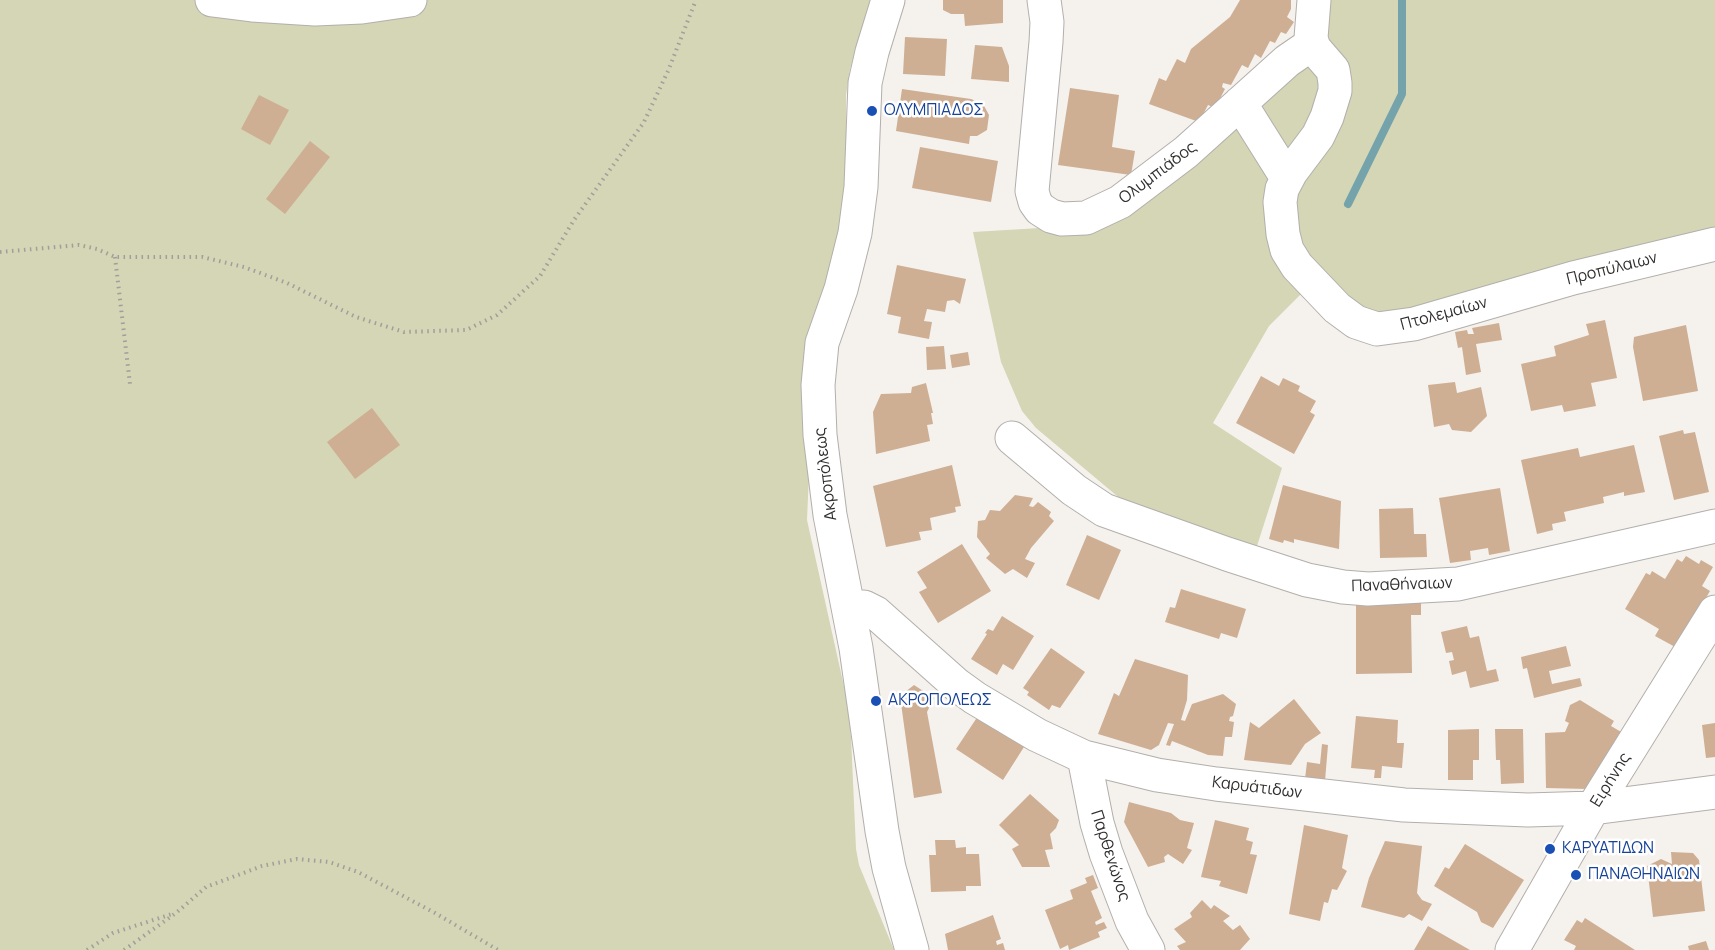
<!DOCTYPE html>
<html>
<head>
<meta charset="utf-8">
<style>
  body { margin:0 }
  canvas { display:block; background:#f5f1ed }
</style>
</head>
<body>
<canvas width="1715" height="950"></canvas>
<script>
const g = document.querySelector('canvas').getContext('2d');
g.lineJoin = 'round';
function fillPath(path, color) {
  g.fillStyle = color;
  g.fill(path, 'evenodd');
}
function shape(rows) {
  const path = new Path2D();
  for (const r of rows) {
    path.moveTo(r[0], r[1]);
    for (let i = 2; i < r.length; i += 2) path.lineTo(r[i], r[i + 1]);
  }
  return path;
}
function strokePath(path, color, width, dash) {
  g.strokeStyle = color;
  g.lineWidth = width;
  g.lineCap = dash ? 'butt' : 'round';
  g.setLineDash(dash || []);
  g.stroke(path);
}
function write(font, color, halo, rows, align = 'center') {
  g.font = font + ' Manrope,sans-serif';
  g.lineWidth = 5;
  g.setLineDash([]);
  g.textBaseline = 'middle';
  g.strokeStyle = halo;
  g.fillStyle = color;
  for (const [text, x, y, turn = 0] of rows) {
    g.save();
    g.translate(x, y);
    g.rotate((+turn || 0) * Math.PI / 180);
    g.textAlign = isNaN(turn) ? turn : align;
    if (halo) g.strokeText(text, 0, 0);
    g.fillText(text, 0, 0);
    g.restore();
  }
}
const green = shape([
  [0,0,870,0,850,69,846,95,846,200,809,473,807,520,847,700,851,737,856,849,859,865,894,950,0,950],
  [1325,0,1715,0,1715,228,1560,264,1397,316,1363,314,1321,274,1269,326,1213,423,1282,468,1256,549,1129,506,1036,428,1022,411,1001,362,973,232,1091,225,1220,135]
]);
const stream = shape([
  [1348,204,1402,94,1402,0]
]);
const building = shape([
  [943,0,1003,0,1003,23,965,26,964,14,951,14,943,10],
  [1240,0,1291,0,1291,9,1287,17,1294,22,1286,34,1281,32,1275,43,1270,41,1261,58,1255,54,1248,68,1242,65,1231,85,1223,83,1222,87,1225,89,1215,108,1208,105,1199,122,1149,104,1159,78,1166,81,1177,59,1185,63,1191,49,1230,17],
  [905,37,947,39,945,76,903,74],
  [975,45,1002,47,1009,66,1009,82,971,79],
  [1070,88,1119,95,1112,147,1135,151,1131,175,1058,165],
  [902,89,971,99,983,104,989,115,987,130,977,136,970,136,969,144,896,131],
  [259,95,289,110,270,145,241,129],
  [310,141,330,157,285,214,266,199],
  [920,147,998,161,991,202,912,188],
  [897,265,966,279,960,304,954,300,947,301,945,312,927,309,924,321,932,322,929,339,898,333,901,317,887,314],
  [1605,320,1617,378,1591,383,1596,406,1564,412,1562,405,1531,411,1521,364,1556,356,1554,346,1589,335,1586,324],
  [1499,323,1502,340,1476,344,1481,372,1466,375,1462,347,1458,348,1455,332,1467,330,1468,334,1474,334,1472,328],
  [1686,325,1698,391,1643,401,1633,347,1634,337],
  [944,346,946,369,927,370,926,347],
  [968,352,970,365,952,368,950,355],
  [1261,376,1279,386,1283,378,1300,386,1298,391,1316,401,1310,412,1315,415,1294,454,1236,423],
  [1455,382,1457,393,1481,387,1487,416,1471,432,1452,430,1449,424,1434,427,1428,385],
  [926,383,933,413,931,413,933,424,927,425,930,441,876,454,873,412,881,394,911,393,912,387],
  [372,408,400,445,355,479,327,442],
  [1683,430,1684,434,1695,432,1709,492,1674,500,1659,436],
  [1634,445,1645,492,1624,496,1624,492,1603,497,1604,503,1564,512,1566,521,1552,524,1553,530,1537,534,1521,460,1578,448,1580,457],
  [952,465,961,506,955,507,956,512,930,518,932,530,919,532,921,540,886,547,873,486],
  [1283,485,1341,501,1339,549,1294,539,1294,543,1284,540,1283,543,1269,539],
  [1500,488,1510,551,1489,555,1488,548,1470,551,1471,560,1450,563,1439,498],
  [1015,495,1033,498,1029,506,1033,507,1038,502,1051,512,1049,516,1054,521,1031,548,1025,559,1035,563,1027,578,1013,569,1005,574,986,558,990,554,977,537,978,521,985,520,990,510,1000,511],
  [1413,508,1414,534,1426,534,1427,557,1380,558,1379,509],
  [1087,535,1121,550,1099,600,1066,585],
  [962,544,991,591,938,623,919,592,927,588,917,572],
  [1686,556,1699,564,1701,560,1713,567,1702,586,1710,591,1677,648,1655,636,1659,629,1625,609,1646,573,1650,575,1652,571,1665,579,1677,559,1682,562],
  [1181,589,1246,609,1237,638,1221,633,1219,639,1165,622,1170,607,1175,608],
  [1356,599,1421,599,1421,615,1411,615,1412,673,1356,674],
  [1002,616,1034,636,1013,670,1003,664,997,675,971,659,987,634,985,633,988,629,993,631],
  [1467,626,1470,638,1479,636,1487,671,1496,669,1499,681,1470,688,1466,671,1452,675,1449,661,1454,660,1452,652,1446,653,1441,632],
  [1566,646,1571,666,1549,671,1552,684,1580,678,1582,686,1534,698,1527,668,1523,669,1521,657],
  [1051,648,1085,672,1060,708,1052,705,1049,710,1027,695,1029,692,1023,688],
  [1135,659,1188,675,1187,700,1181,720,1185,721,1192,704,1223,694,1236,704,1233,716,1230,717,1229,721,1234,722,1232,737,1225,737,1223,756,1208,755,1172,741,1170,746,1166,745,1174,724,1168,723,1159,745,1151,750,1098,734,1114,693,1119,696],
  [914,685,934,698,927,712,942,793,914,798,900,696],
  [1294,699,1321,733,1305,744,1291,765,1244,760,1250,722,1259,728],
  [1580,700,1614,721,1611,726,1623,733,1588,789,1546,788,1545,733,1565,732,1569,723,1565,721,1570,705],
  [978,716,1024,747,1003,780,956,749],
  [1356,716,1398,720,1397,743,1404,743,1402,768,1382,766,1381,778,1374,778,1375,770,1351,768],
  [1715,723,1715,757,1706,758,1702,725],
  [1479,729,1479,760,1473,760,1473,780,1448,780,1448,730],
  [1495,729,1523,729,1524,783,1501,784,1500,760,1496,760],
  [1322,744,1328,745,1325,781,1305,779,1307,762,1320,764],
  [1030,794,1059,820,1056,828,1050,834,1053,849,1045,850,1050,867,1022,867,1012,849,1019,845,999,825],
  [1129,802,1171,813,1180,820,1194,823,1187,848,1192,850,1183,864,1168,854,1164,857,1165,862,1148,867,1124,822],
  [1215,820,1249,828,1246,840,1253,842,1250,854,1257,855,1247,894,1219,886,1221,881,1201,877],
  [1304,825,1348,835,1342,868,1347,871,1337,890,1332,889,1328,903,1324,902,1320,921,1289,914],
  [935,840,955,840,956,848,966,847,966,854,979,854,981,886,966,886,966,891,931,892,929,855,936,855],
  [1385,841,1422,846,1417,893,1422,900,1432,904,1422,921,1409,914,1404,918,1361,907,1369,878],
  [1465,844,1524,880,1493,928,1481,922,1477,912,1434,886,1445,867,1449,869],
  [1671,852,1693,853,1699,860,1705,911,1653,917,1647,866,1661,859,1672,864],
  [1093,875,1098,888,1091,891,1102,918,1095,922,1096,925,1104,922,1107,928,1098,932,1100,937,1069,950,1068,945,1060,949,1045,910,1073,899,1070,890,1087,883,1085,878],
  [1202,900,1211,909,1214,905,1230,916,1223,921,1233,930,1240,925,1250,939,1240,950,1180,950,1177,946,1186,942,1174,929,1192,917,1190,913],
  [993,915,1001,939,996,941,997,945,1003,943,1005,950,948,950,945,934],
  [1585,918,1635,950,1574,950,1576,946,1564,940,1577,920,1582,923],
  [1428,926,1470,950,1414,950],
  [1706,941,1709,950,1689,950,1688,946]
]);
const path = shape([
  [0,252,79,245,97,249,115,257,202,257,244,267,287,283,356,317,404,332,466,330,497,315,540,276,574,220,644,122,668,71,696,0],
  [115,257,130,384],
  [87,950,113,933,172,914],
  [124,950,176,913,206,887,262,866,297,859,329,862,358,872,435,913,498,950]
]);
const minor = shape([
  [212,0,252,5,315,9,362,7,410,0],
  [888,0,872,52,865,83,861,187,855,233,841,289,822,343,818,385,820,435,830,515,856,648,882,831,889,868,912,950],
  [1044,0,1047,22,1046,42,1032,191,1035,202,1040,209,1051,216,1062,219,1086,218,1120,202,1186,152,1287,61,1303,50,1314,48],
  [1314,0,1311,38,1314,48,1333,70,1335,83,1335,91,1327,117,1318,136,1291,172,1282,189,1280,202,1283,234,1287,250,1297,266,1337,308,1356,322,1377,329,1414,324,1573,278,1715,244],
  [1240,103,1287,178],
  [1012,438,1074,490,1104,510,1227,554,1307,580,1343,587,1368,589,1458,584,1715,526],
  [848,607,864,607,876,613,957,685,975,698,1037,735,1084,757,1157,775,1216,784,1404,805,1528,810,1593,808,1715,792],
  [1084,757,1097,823,1106,853,1132,921,1148,950],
  [1512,950,1593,808,1715,612]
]);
const markers = [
  [872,111,6,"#1a4fb4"],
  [876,701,6,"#1a4fb4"],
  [1550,849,6,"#1a4fb4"],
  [1576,875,6,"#1a4fb4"]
];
const transitNames = [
  ["ΟΛΥΜΠΙΑΔΟΣ",884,111],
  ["ΑΚΡΟΠΟΛΕΩΣ",888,701],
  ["ΚΑΡΥΑΤΙΔΩΝ",1562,849],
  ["ΠΑΝΑΘΗΝΑΙΩΝ",1588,875]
];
const streetNames = [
  ["Ολυμπιάδος",1158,173,-37],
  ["Προπύλαιων",1612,269,-14],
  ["Πτολεμαίων",1444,314,-15],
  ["Ακροπόλεως",826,474,-97],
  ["Παναθήναιων",1402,585,-2],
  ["Ειρήνης",1611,780,-58],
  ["Καρυάτιδων",1257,788,7],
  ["Παρθενώνος",1110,856,72]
];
fillPath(green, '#d4d6b5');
strokePath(stream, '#75a3ab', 8);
fillPath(building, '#ceaf94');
strokePath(minor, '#b3afac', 35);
strokePath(path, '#a19e9c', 4, [1.5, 4.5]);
strokePath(minor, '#fff', 33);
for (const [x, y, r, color] of markers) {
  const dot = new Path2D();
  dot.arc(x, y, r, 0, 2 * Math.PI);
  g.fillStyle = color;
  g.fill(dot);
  strokePath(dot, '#fff', 2);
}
write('16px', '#164399', '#fff', transitNames, 'left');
write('16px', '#312f2e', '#fff', streetNames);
</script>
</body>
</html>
